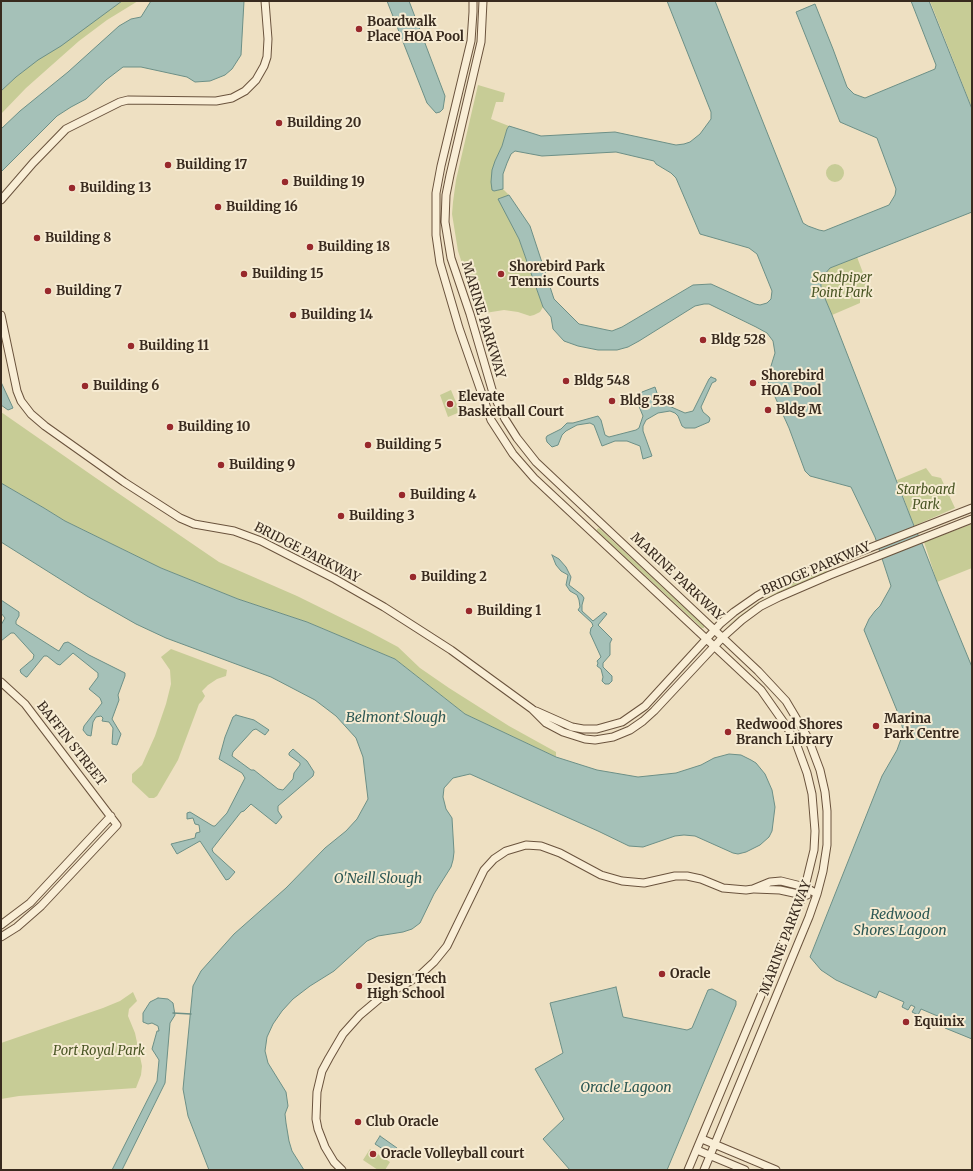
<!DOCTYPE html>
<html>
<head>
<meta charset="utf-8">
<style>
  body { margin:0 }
  #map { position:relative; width:973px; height:1171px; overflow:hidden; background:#eee0c2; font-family:Merriweather,serif }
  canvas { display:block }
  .frame { position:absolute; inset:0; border:2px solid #382a1e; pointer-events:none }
</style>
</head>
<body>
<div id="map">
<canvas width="973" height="1171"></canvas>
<div class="frame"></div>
</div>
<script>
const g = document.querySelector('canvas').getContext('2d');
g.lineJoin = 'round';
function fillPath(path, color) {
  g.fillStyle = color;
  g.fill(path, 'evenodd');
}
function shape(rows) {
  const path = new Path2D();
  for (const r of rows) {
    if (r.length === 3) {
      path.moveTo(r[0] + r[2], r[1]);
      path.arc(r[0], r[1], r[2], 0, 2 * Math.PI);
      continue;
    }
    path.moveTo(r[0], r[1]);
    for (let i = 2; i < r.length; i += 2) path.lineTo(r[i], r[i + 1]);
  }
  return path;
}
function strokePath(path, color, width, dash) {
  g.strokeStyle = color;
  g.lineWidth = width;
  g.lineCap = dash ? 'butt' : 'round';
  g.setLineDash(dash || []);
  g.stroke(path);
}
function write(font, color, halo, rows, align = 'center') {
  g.font = font + ' Merriweather,serif';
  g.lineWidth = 4;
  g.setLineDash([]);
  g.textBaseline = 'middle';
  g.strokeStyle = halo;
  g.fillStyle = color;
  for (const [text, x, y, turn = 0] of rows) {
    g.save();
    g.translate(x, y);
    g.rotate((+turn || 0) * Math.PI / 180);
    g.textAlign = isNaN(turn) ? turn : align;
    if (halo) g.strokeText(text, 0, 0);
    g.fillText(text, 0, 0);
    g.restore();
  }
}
const green = shape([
  [122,1,138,1,107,20,79,41,26,88,1,114,1,91,16,77,42,56],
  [930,1,972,1,972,108],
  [478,85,505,93,503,102,496,102,491,119,509,126,507,129,502,146,495,161,494,191,503,189,509,195,499,199,519,239,543,307,540,312,534,315,530,316,518,312,504,310,485,313,479,311,476,306,458,251,452,214,453,202,456,180],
  [835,173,9],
  [857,257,868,286,861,292,860,300,860,303,832,315,821,289,822,280,826,271,830,268],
  [451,390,460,412,448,417,440,395],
  [1,412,93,476,219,562,297,596,368,631,398,647,420,668,449,688,509,726,556,752,556,757,465,714,395,659,307,622,238,599,161,568,65,521,44,508,1,483],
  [926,468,932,476,941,478,955,508,914,526,897,480],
  [972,524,972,568,937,582,924,542],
  [599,528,704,626,704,628,702,628,597,531,597,529],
  [825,569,827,571,826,573,784,590,761,602,726,627,742,614,759,602,805,577],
  [171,649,227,670,226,676,217,679,208,685,202,691,205,696,202,701,199,704,178,760,157,796,154,798,149,798,132,782,132,774,142,765,155,736,166,704,171,684,170,670,161,657],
  [133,992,137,1001,129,1009,128,1016,135,1033,142,1066,141,1075,136,1088,19,1096,1,1099,1,1043,103,1008,120,1001],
  [370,1149,390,1162,385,1170,378,1170,363,1160]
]);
const water = shape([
  [1,1,122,1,61,46,38,60,16,77,1,91,1,1],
  [151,1,244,1,241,55,232,69,225,75,210,81,195,82,187,77,141,67,123,67,106,80,86,99,71,107,57,116,1,172,1,129,20,111,68,72,119,26,131,19,141,17,151,1],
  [387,1,409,1,445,96,443,109,440,112,436,113,427,103,387,1],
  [667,1,715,1,803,223,808,226,819,230,824,231,889,205,895,195,896,189,877,138,840,122,796,12,815,4,833,49,847,87,854,94,865,98,935,69,936,65,911,1,929,1,972,109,972,212,830,268,824,275,821,284,821,289,832,315,914,526,923,546,937,582,972,667,972,1039,945,1028,947,1020,921,1009,918,1015,912,1012,915,1007,911,1005,908,1010,902,1007,904,1002,879,991,876,998,836,980,821,970,810,957,882,776,897,750,901,739,903,730,900,718,864,630,869,619,875,611,880,606,889,590,891,586,875,537,851,487,810,476,805,471,789,428,767,379,775,353,773,341,767,333,756,327,709,304,704,304,695,306,639,341,628,347,617,350,598,350,578,346,564,341,553,329,551,317,543,307,519,239,498,199,509,195,530,226,554,299,579,324,607,330,612,331,622,327,693,285,711,284,755,304,760,305,767,303,771,299,772,291,757,254,749,248,700,234,676,178,671,173,656,164,654,161,616,152,542,156,515,151,511,154,507,163,503,174,503,189,494,191,492,190,491,182,492,170,495,161,502,146,507,129,509,126,541,136,615,132,676,145,684,144,690,142,700,134,711,119,711,112,667,1],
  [711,377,716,379,716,381,712,383,701,407,703,412,709,417,710,419,709,422,695,428,685,428,682,426,678,416,675,413,670,411,658,413,646,420,643,426,643,431,652,456,643,459,640,446,627,441,615,441,602,446,594,425,590,423,577,425,566,431,562,435,558,445,552,447,547,442,546,438,547,436,561,429,567,423,573,423,598,416,601,420,605,435,609,437,636,430,639,428,643,416,638,404,638,397,642,392,655,387,660,402,685,413,693,411,709,379,711,377],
  [1,382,13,408,8,410,1,405,1,382],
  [1,483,44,508,65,521,161,568,238,599,307,622,395,659,465,714,556,757,597,770,638,777,676,773,701,765,714,758,729,754,741,755,751,760,756,763,765,774,772,790,775,807,772,831,769,837,760,845,746,852,738,854,733,853,695,836,684,835,675,836,643,847,629,846,598,831,470,774,453,778,444,788,443,797,446,809,452,818,454,852,453,860,451,867,434,894,420,923,412,929,403,932,378,936,367,941,334,971,310,986,293,999,282,1011,273,1024,267,1037,265,1051,268,1063,286,1092,288,1106,285,1114,286,1123,289,1141,292,1151,304,1170,209,1170,188,1116,183,1089,193,986,201,971,234,934,286,888,325,848,346,831,357,819,368,799,363,757,356,738,336,716,315,700,271,677,166,638,136,624,87,596,1,542,1,483],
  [552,555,559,559,566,567,571,577,569,585,582,595,584,598,582,605,582,611,593,621,604,612,607,614,598,625,612,639,610,643,610,655,603,663,603,667,612,676,612,681,609,684,605,684,602,681,603,677,601,669,597,666,598,663,597,661,601,657,590,633,591,628,593,626,592,623,578,610,580,607,579,600,577,595,570,591,566,585,568,575,561,571,556,565,552,555],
  [1,600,19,612,19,616,16,621,16,624,57,650,59,651,64,643,68,642,89,655,125,673,125,676,118,695,119,700,112,719,121,734,117,745,112,744,113,728,109,722,102,721,103,718,101,716,96,717,93,722,91,736,87,735,83,730,84,726,102,703,100,698,89,689,98,677,98,673,73,653,60,665,57,664,47,656,44,656,27,677,26,677,21,673,20,670,33,659,34,655,14,633,11,633,1,641,1,625,5,618,1,613,1,600],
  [236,715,254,720,269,730,265,735,256,729,253,730,233,752,232,756,251,770,254,770,278,789,283,790,293,779,294,773,300,765,300,763,289,755,289,753,293,749,307,761,314,772,313,776,278,806,278,811,282,817,276,824,251,804,244,811,241,812,212,849,213,852,235,872,229,879,226,880,200,841,177,854,171,844,195,838,196,833,200,832,199,825,195,824,193,818,187,819,187,813,190,812,213,826,215,826,227,813,245,778,242,773,219,759,225,737,233,717,236,715],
  [616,987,623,1017,687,1030,692,1028,708,990,712,989,736,1001,736,1005,667,1170,570,1170,543,1139,564,1119,535,1069,563,1053,550,1003,616,987],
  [158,998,168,999,173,1003,175,1015,170,1023,165,1083,122,1170,112,1170,157,1081,159,1060,152,1049,157,1031,159,1031,158,1026,152,1023,148,1024,143,1022,143,1013,150,1002,158,998],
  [380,1136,397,1148,392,1155,375,1144,380,1136]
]);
const stream = shape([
  [173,1013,191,1014]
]);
const secondary = shape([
  [473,1,473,12,471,41,441,166,436,193,436,235,440,263,459,328,491,420,513,454,534,478,761,690,787,727,796,743,807,773,812,794,815,831,814,850,803,895,688,1170],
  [483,1,481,42,450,175,446,195,445,222,451,258,470,314,493,393,505,419,517,438,536,462,758,671,786,701,808,738,820,770,825,792,827,811,827,845,823,871,817,894,809,917,704,1170],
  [1,200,33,163,66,129,120,102,128,100,216,101,232,98,245,91,256,80,264,66,267,57,268,39,265,1],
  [1,315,17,391,21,401,31,414,45,426,124,482,180,518,194,524,234,531,261,541,335,579,384,607,451,650,532,709,546,723,563,732,585,739,595,740,613,737,630,730,643,721,654,711,723,637,742,620,761,606,779,597,830,575,972,519],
  [1,682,25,704,117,825,41,906,17,927,1,937],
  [536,711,572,727,583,729,597,729,622,722,645,706,721,623,734,612,757,596,778,584,826,565,972,508],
  [754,889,780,890,803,895,807,895],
  [1,925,30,903,111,816],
  [702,1139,776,1170],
  [697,1150,745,1170],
  [342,1170,334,1162,325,1147,318,1129,316,1119,317,1092,322,1071,329,1058,343,1034,360,1015,379,999,419,976,434,962,447,946,484,870,494,859,506,851,526,845,541,846,560,853,601,875,622,881,644,883,675,876,687,876,701,879,723,888,746,890,753,889,770,882,781,881,805,887,817,894]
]);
const markers = [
  [359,29,4,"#98292c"],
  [279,123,4,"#98292c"],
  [168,165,4,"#98292c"],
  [285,182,4,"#98292c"],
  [72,188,4,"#98292c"],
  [218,207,4,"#98292c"],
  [37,238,4,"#98292c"],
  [310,247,4,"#98292c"],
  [244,274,4,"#98292c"],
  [501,274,4,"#98292c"],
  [48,291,4,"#98292c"],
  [293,315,4,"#98292c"],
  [703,340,4,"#98292c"],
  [131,346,4,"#98292c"],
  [566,381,4,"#98292c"],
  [753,383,4,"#98292c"],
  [85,386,4,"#98292c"],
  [612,401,4,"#98292c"],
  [450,404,4,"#98292c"],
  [768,410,4,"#98292c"],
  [170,427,4,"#98292c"],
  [368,445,4,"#98292c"],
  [221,465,4,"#98292c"],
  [402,495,4,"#98292c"],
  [341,516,4,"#98292c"],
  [413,577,4,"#98292c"],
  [469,611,4,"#98292c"],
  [876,726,4,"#98292c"],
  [728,732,4,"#98292c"],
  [662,974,4,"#98292c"],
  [359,986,4,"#98292c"],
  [906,1022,4,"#98292c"],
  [358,1122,4,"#98292c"],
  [373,1154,4,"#98292c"]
];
const poiNames = [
  ["Boardwalk",367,22],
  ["Place HOA Pool",367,37],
  ["Building 20",287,123],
  ["Building 17",176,165],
  ["Building 19",293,182],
  ["Building 13",80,188],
  ["Building 16",226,207],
  ["Building 8",45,238],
  ["Building 18",318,247],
  ["Shorebird Park",509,267],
  ["Tennis Courts",509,282],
  ["Building 15",252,274],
  ["Building 7",56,291],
  ["Building 14",301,315],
  ["Bldg 528",711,340],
  ["Building 11",139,346],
  ["Shorebird",761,376],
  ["HOA Pool",761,391],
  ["Bldg 548",574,381],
  ["Building 6",93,386],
  ["Elevate",458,397],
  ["Basketball Court",458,412],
  ["Bldg 538",620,401],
  ["Bldg M",776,410],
  ["Building 10",178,427],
  ["Building 5",376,445],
  ["Building 9",229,465],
  ["Building 4",410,495],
  ["Building 3",349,516],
  ["Building 2",421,577],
  ["Building 1",477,611],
  ["Marina",884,719],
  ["Park Centre",884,734],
  ["Redwood Shores",736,725],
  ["Branch Library",736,740],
  ["Oracle",670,974],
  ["Design Tech",367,979],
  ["High School",367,994],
  ["Equinix",914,1022],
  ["Club Oracle",366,1122],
  ["Oracle Volleyball court",381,1154]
];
const parkNames = [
  ["Sandpiper",842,278],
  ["Point Park",842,293],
  ["Starboard",926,490],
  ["Park",926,505],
  ["Port Royal Park",99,1051]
];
const streetNames = [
  ["MARINE PARKWAY",483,320,73],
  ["BRIDGE PARKWAY",307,553,27],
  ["BRIDGE PARKWAY",816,569,-23],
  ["MARINE PARKWAY",677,577,43],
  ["BAFFIN STREET",71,744,52],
  ["MARINE PARKWAY",786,938,-69]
];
const waterNames = [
  ["Belmont Slough",396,718],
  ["O'Neill Slough",378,879],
  ["Redwood",900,915],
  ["Shores Lagoon",900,931],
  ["Oracle Lagoon",626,1088]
];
fillPath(green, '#c7cc96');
fillPath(water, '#a5c1b8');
strokePath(water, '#6c8f86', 1);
strokePath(stream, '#6c8f86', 1.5);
strokePath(secondary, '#6a533d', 9);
strokePath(secondary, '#f9eed6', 7);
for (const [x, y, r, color] of markers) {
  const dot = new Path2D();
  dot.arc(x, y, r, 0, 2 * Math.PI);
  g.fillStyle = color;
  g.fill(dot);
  strokePath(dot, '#f6ebd2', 1.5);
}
write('bold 13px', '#382a1e', '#f6ebd2', poiNames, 'left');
write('italic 13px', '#495524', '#f6ebd2', parkNames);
write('13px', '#382a1e', '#f6ebd2', streetNames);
write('italic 14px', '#2d5854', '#f6ebd2', waterNames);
</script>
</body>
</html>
